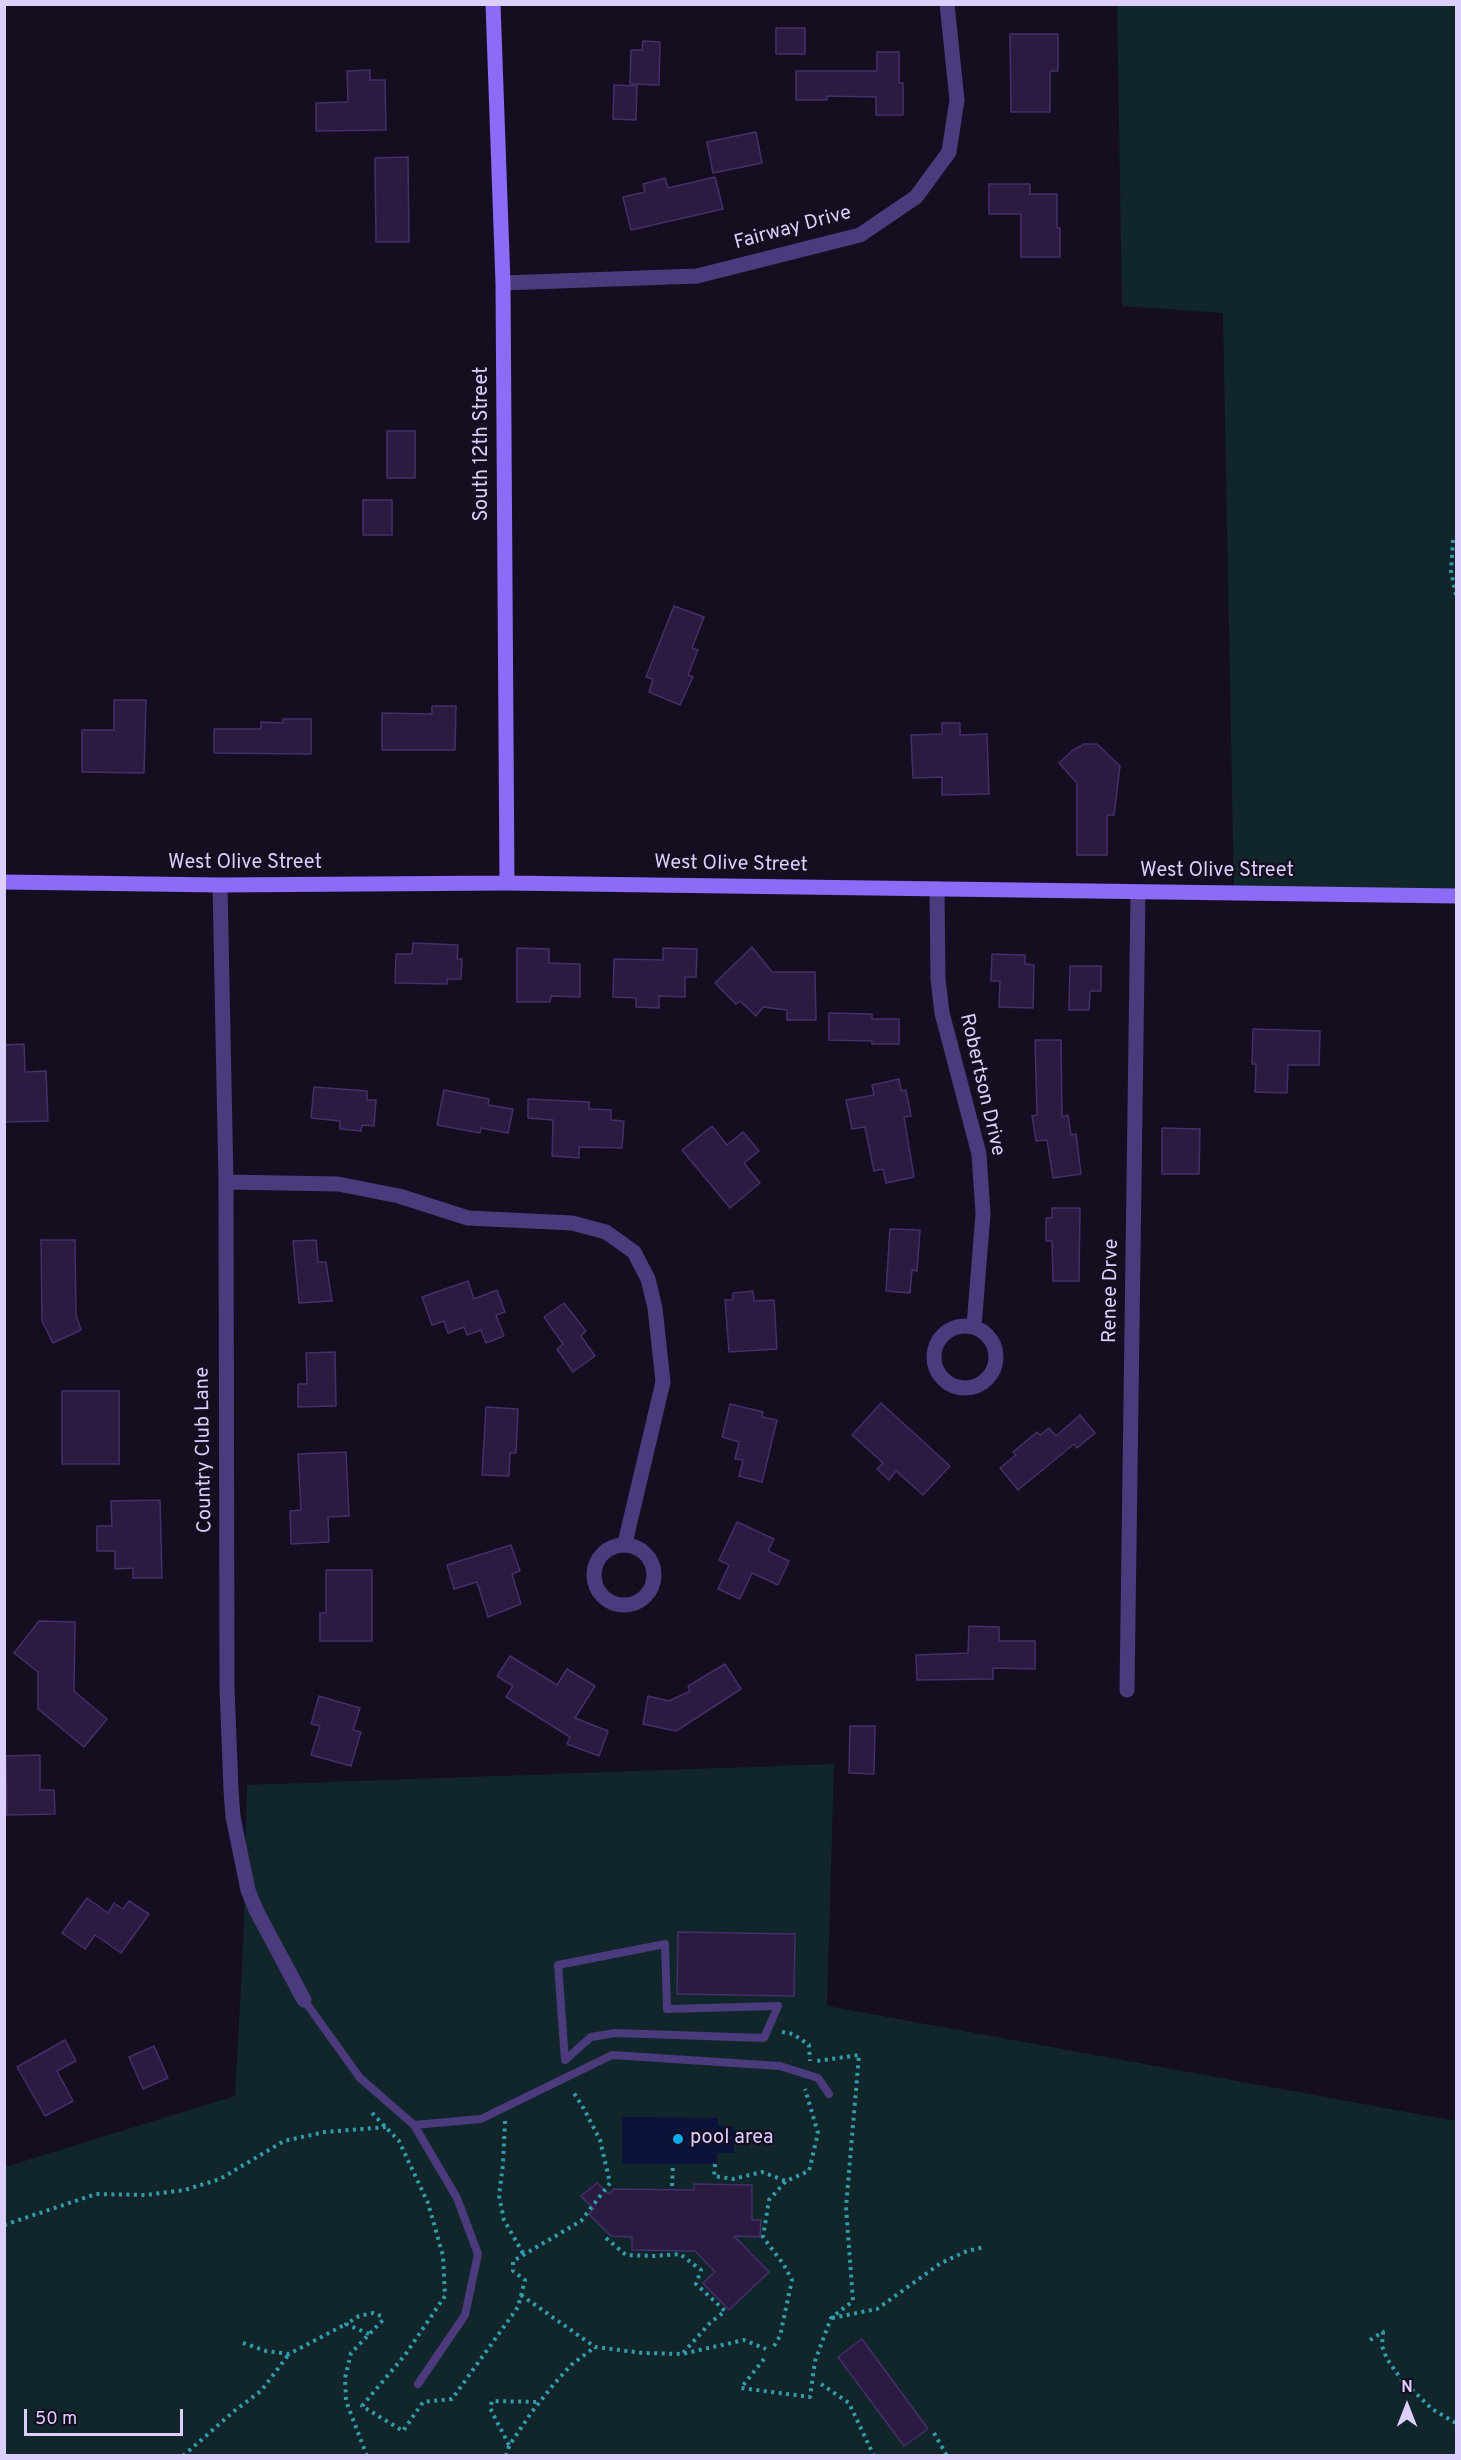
<!DOCTYPE html>
<html>
<head>
<meta charset="utf-8">
<style>
  body { margin:0 }
  #map { position:relative; width:1461px; height:2460px; overflow:hidden; background:#150e20; font-family:Overpass,sans-serif }
  canvas { display:block }
  .frame { position:absolute; inset:0; border:6px solid #ddcffd; pointer-events:none }
  .north { position:absolute; left:1377px; top:2376px; width:60px; height:60px; -webkit-text-stroke:4px #150e20; paint-order:stroke; rotate:0deg; font-size:16px; font-weight:700; line-height:24px; text-align:center; color:#ddcffd }
  .north::after { content:''; display:block; margin:auto; width:21px; height:27px; background:#ddcffd; clip-path:polygon(50% 0,100% 100%,50% 72%,0 100%) }
  .scale { position:absolute; left:24px; top:2409px; width:159px; height:27px; box-sizing:border-box; border:3px solid #ddcffd; border-top:0; padding-left:8px; font-size:18px; line-height:21px; white-space:nowrap; color:#ddcffd; -webkit-text-stroke:4px #150e20; paint-order:stroke }
</style>
</head>
<body>
<div id="map">
<canvas width="1461" height="2460"></canvas>
<div class="frame"></div>
<div class="north">N</div>
<div class="scale">50 m</div>
</div>
<script>
const g = document.querySelector('canvas').getContext('2d');
g.lineJoin = 'round';
function fillPath(path, color) {
  g.fillStyle = color;
  g.fill(path, 'evenodd');
}
function shape(rows) {
  const path = new Path2D();
  for (const r of rows) {
    if (r.length === 3) {
      path.moveTo(r[0] + r[2], r[1]);
      path.arc(r[0], r[1], r[2], 0, 2 * Math.PI);
      continue;
    }
    path.moveTo(r[0], r[1]);
    for (let i = 2; i < r.length; i += 2) path.lineTo(r[i], r[i + 1]);
  }
  return path;
}
function strokePath(path, color, width, dash) {
  g.strokeStyle = color;
  g.lineWidth = width;
  g.lineCap = dash ? 'butt' : 'round';
  g.setLineDash(dash || []);
  g.stroke(path);
}
function write(font, color, halo, rows, align = 'center') {
  g.font = font + ' Overpass,sans-serif';
  g.lineWidth = 4.5;
  g.setLineDash([]);
  g.textBaseline = 'middle';
  g.strokeStyle = halo;
  g.fillStyle = color;
  for (const [text, x, y, turn = 0] of rows) {
    g.save();
    g.translate(x, y);
    g.rotate((+turn || 0) * Math.PI / 180);
    g.textAlign = isNaN(turn) ? turn : align;
    if (halo) g.strokeText(text, 0, 0);
    g.fillText(text, 0, 0);
    g.restore();
  }
}
const green = shape([
  [1117,5,1456,5,1456,896,1234,893,1223,313,1122,306],
  [834,1764,827,2006,1456,2121,1456,2455,5,2455,4,2164,8,2166,235,2096,243,1949,247,1785]
]);
const water = shape([
  [622,2117,718,2118,718,2126,734,2126,734,2153,717,2153,717,2164,622,2164]
]);
const building = shape([
  [776,28,805,28,805,54,776,54,776,28],
  [1010,34,1058,34,1058,71,1050,71,1050,112,1011,112,1010,34],
  [643,41,660,42,659,85,630,84,631,50,642,50,643,41],
  [877,52,899,52,899,83,903,83,903,115,876,115,876,97,827,96,827,100,796,100,796,71,877,71,877,52],
  [370,70,370,80,385,80,386,130,316,131,316,103,348,102,347,71,370,70],
  [614,85,637,86,636,120,613,119,614,85],
  [756,132,762,163,713,173,707,142,756,132],
  [408,157,409,242,376,242,375,158,408,157],
  [715,177,723,209,631,230,623,197,645,192,643,184,665,178,668,188,715,177],
  [989,184,1030,184,1030,194,1057,194,1057,228,1060,228,1060,257,1021,257,1021,214,989,214,989,184],
  [387,431,415,431,415,478,387,478,387,431],
  [363,500,392,500,392,535,363,535,363,500],
  [674,606,704,617,692,648,698,650,688,675,693,677,680,705,649,692,653,679,646,677,674,606],
  [114,700,146,700,144,773,82,772,82,730,114,730,114,700],
  [432,706,456,706,455,750,382,750,382,713,432,714,432,706],
  [283,719,311,719,311,754,214,753,214,729,261,729,261,722,283,723,283,719],
  [942,723,960,723,960,735,987,734,989,794,942,795,942,777,913,778,911,735,942,734,942,723],
  [1084,744,1097,744,1120,766,1114,815,1107,815,1107,855,1077,855,1077,783,1059,763,1072,751,1084,744],
  [413,943,458,945,457,959,462,959,461,979,447,979,447,984,395,983,396,954,412,954,413,943],
  [752,947,772,972,815,972,816,1020,787,1020,787,1010,763,1007,756,1016,740,1001,736,1004,715,983,752,947],
  [517,948,549,949,549,963,580,964,580,997,551,996,550,1002,517,1002,517,948],
  [663,948,697,949,696,977,685,977,685,997,659,996,659,1008,636,1007,636,998,613,997,614,959,663,960,663,948],
  [992,954,1025,955,1025,964,1034,965,1033,1008,999,1007,1000,981,991,981,992,954],
  [1070,966,1101,966,1101,991,1090,991,1089,1010,1069,1010,1070,966],
  [829,1013,872,1014,872,1019,899,1019,899,1044,872,1044,872,1041,829,1040,829,1013],
  [1253,1029,1320,1031,1319,1065,1288,1065,1287,1093,1255,1092,1256,1064,1252,1064,1253,1029],
  [1035,1040,1061,1040,1062,1117,1068,1115,1071,1135,1076,1134,1081,1174,1053,1178,1047,1140,1036,1141,1032,1116,1037,1115,1035,1040],
  [24,1044,25,1072,46,1071,48,1121,4,1122,4,1045,24,1044],
  [899,1079,901,1091,906,1090,911,1116,904,1117,914,1177,886,1183,883,1169,874,1171,865,1127,852,1129,846,1100,874,1095,872,1085,899,1079],
  [314,1087,367,1091,367,1100,376,1100,374,1126,362,1125,361,1131,340,1129,340,1121,311,1118,314,1087],
  [444,1090,489,1099,488,1105,513,1109,508,1133,481,1128,480,1133,437,1125,444,1090],
  [528,1099,589,1102,589,1109,611,1110,611,1120,624,1121,622,1148,579,1147,579,1158,552,1156,553,1120,528,1118,528,1099],
  [712,1126,727,1145,743,1132,759,1151,744,1163,760,1183,730,1208,682,1150,712,1126],
  [1162,1128,1200,1129,1199,1174,1162,1174,1162,1128],
  [1052,1208,1080,1208,1079,1281,1053,1281,1052,1241,1046,1241,1046,1218,1052,1218,1052,1208],
  [890,1229,920,1230,917,1271,912,1270,910,1293,886,1291,890,1229],
  [41,1240,75,1240,76,1315,81,1330,53,1343,42,1321,41,1240],
  [316,1240,318,1262,326,1262,332,1301,299,1303,293,1241,316,1240],
  [468,1281,474,1299,497,1290,505,1312,496,1315,504,1336,486,1343,481,1330,467,1335,464,1327,448,1333,444,1321,432,1325,422,1297,468,1281],
  [753,1291,754,1301,774,1300,777,1349,729,1352,725,1300,733,1300,733,1293,753,1291],
  [564,1303,586,1331,581,1336,595,1356,573,1372,557,1349,563,1344,544,1317,564,1303],
  [335,1352,336,1406,298,1407,298,1384,307,1384,306,1353,335,1352],
  [62,1391,119,1391,119,1464,62,1464,62,1391],
  [881,1403,950,1466,923,1495,896,1471,889,1480,877,1469,883,1463,852,1435,881,1403],
  [730,1404,763,1412,762,1417,777,1420,762,1482,739,1476,743,1460,735,1459,739,1442,722,1437,730,1404],
  [486,1407,518,1409,516,1453,510,1453,509,1476,482,1475,486,1407],
  [1080,1415,1095,1433,1077,1448,1074,1444,1018,1490,1000,1468,1016,1455,1013,1452,1037,1432,1040,1435,1049,1428,1056,1436,1080,1415],
  [346,1452,349,1516,328,1517,329,1542,291,1544,290,1511,301,1510,298,1454,346,1452],
  [160,1500,162,1578,133,1578,133,1568,115,1569,115,1551,97,1551,97,1526,112,1526,111,1501,160,1500],
  [737,1522,774,1539,768,1551,789,1561,778,1585,752,1573,740,1599,718,1589,729,1565,719,1560,737,1522],
  [511,1545,520,1571,512,1574,521,1604,488,1617,477,1582,454,1589,447,1565,511,1545],
  [326,1570,372,1570,372,1641,320,1641,320,1613,326,1613,326,1570],
  [39,1621,75,1622,74,1691,107,1719,84,1747,38,1709,38,1672,14,1653,39,1621],
  [969,1626,999,1627,999,1641,1035,1641,1035,1669,993,1668,993,1679,917,1680,916,1655,968,1653,969,1626],
  [510,1656,557,1685,567,1669,595,1686,575,1718,608,1731,599,1756,567,1744,570,1737,506,1697,513,1686,497,1676,510,1656],
  [725,1664,741,1689,676,1731,643,1724,648,1696,669,1701,690,1691,688,1686,725,1664],
  [319,1696,360,1708,353,1730,361,1732,351,1766,311,1755,320,1726,311,1724,319,1696],
  [850,1726,875,1726,874,1774,849,1773,850,1726],
  [40,1755,40,1790,54,1790,55,1814,7,1815,6,1756,40,1755],
  [87,1898,108,1913,114,1903,123,1909,129,1901,149,1914,121,1953,95,1935,85,1949,62,1933,87,1898],
  [678,1932,795,1934,794,1996,677,1994,678,1932],
  [65,2040,76,2061,57,2071,73,2101,45,2116,17,2067,65,2040],
  [154,2046,168,2078,143,2089,129,2057,154,2046],
  [597,2183,609,2194,614,2189,694,2190,694,2184,752,2185,752,2220,761,2220,760,2237,734,2236,769,2272,729,2310,703,2283,715,2272,695,2251,632,2250,632,2237,611,2236,589,2214,594,2209,581,2196,597,2183],
  [862,2339,928,2429,904,2446,838,2357,862,2339]
]);
const path = shape([
  [1453,540,1451,571,1456,595],
  [782,2032,793,2034,809,2045,810,2061],
  [372,2113,399,2141,428,2203,443,2256,445,2296,405,2355,362,2406,403,2431,423,2402,452,2399,518,2307,525,2280,513,2271,513,2261,581,2221,610,2183,600,2140,584,2109,572,2090],
  [505,2121,503,2164,499,2196,504,2220,524,2255],
  [715,2164,714,2176,733,2179,762,2172,786,2181],
  [672,2186,673,2164],
  [4,2225,96,2194,145,2195,185,2190,220,2179,284,2141,325,2132,387,2127],
  [606,2238,626,2255,654,2256,680,2254,701,2270,696,2284,725,2311,710,2323,683,2353],
  [521,2295,595,2347,643,2353,682,2354,744,2340,766,2349],
  [832,2318,877,2309,941,2263,967,2251,985,2247],
  [369,2334,346,2324,359,2316,373,2313,381,2316],
  [1370,2340,1383,2332,1382,2346,1387,2359,1401,2379,1432,2409,1456,2423],
  [243,2343,266,2351,289,2354,346,2324],
  [774,2346,780,2336,792,2280,784,2265,763,2237,769,2200,786,2181,809,2171,818,2133,805,2089],
  [764,2359,741,2388,810,2397,815,2361,831,2318,853,2301,846,2207,859,2055,817,2061],
  [821,2384,849,2403,874,2456],
  [934,2433,947,2456],
  [509,2445,490,2408,492,2401,539,2402],
  [183,2456,233,2412,261,2391,289,2354],
  [367,2456,346,2401,345,2378,351,2353,384,2319],
  [506,2456,509,2446,531,2413,554,2384,571,2365,595,2347]
]);
const lane = shape([
  [665,1944,667,2009,778,2006,764,2038,615,2033,591,2037,565,2060,558,1965,665,1944],
  [304,2000,360,2078,414,2125,457,2198,478,2254,465,2315,418,2384],
  [414,2125,481,2119,612,2055,780,2066,818,2078,829,2094]
]);
const street = shape([
  [503,283,697,276,860,235,916,197,949,152,957,100,947,4],
  [220,885,226,1182,227,1688,231,1790,233,1817,248,1890,256,1910,304,2000],
  [937,889,938,979,942,1013,979,1154,983,1214,974,1326],
  [226,1182,338,1184,399,1196,468,1218,572,1223,606,1232,634,1252,648,1279,655,1308,663,1382,625,1543],
  [965,1357,31],
  [624,1575,30],
  [1127,1690,1138,893]
]);
const secondary = shape([
  [493,4,503,283,507,883],
  [4,882,220,885,507,883,1456,896]
]);
const markers = [
  [678,2139,6,"#0ba9ed"]
];
const streetNames = [
  ["Fairway Drive",793,229,-15],
  ["South 12th Street",483,444,-90],
  ["West Olive Street",245,864],
  ["West Olive Street",731,865,1],
  ["West Olive Street",1217,872],
  ["Robertson Drive",981,1085,77],
  ["Renee Drve",1112,1291,-89],
  ["Country Club Lane",205,1450,-91]
];
const poiNames = [
  ["pool area",690,2139]
];
fillPath(green, '#11262a');
fillPath(water, '#0b133b');
fillPath(building, '#2a1b40');
strokePath(building, '#462e6b', 1.5);
strokePath(path, '#349bac', 4, [3, 4.5]);
strokePath(lane, '#4b3b7d', 8);
strokePath(street, '#4b3b7d', 15);
strokePath(secondary, '#8b6bf8', 15);
for (const [x, y, r, color] of markers) {
  const dot = new Path2D();
  dot.arc(x, y, r, 0, 2 * Math.PI);
  g.fillStyle = color;
  g.fill(dot);
  strokePath(dot, '#150e20', 2);
}
write('20px', '#ddcffd', '#150e20', streetNames);
write('20px', '#ddcffd', '#150e20', poiNames, 'left');
</script>
</body>
</html>
